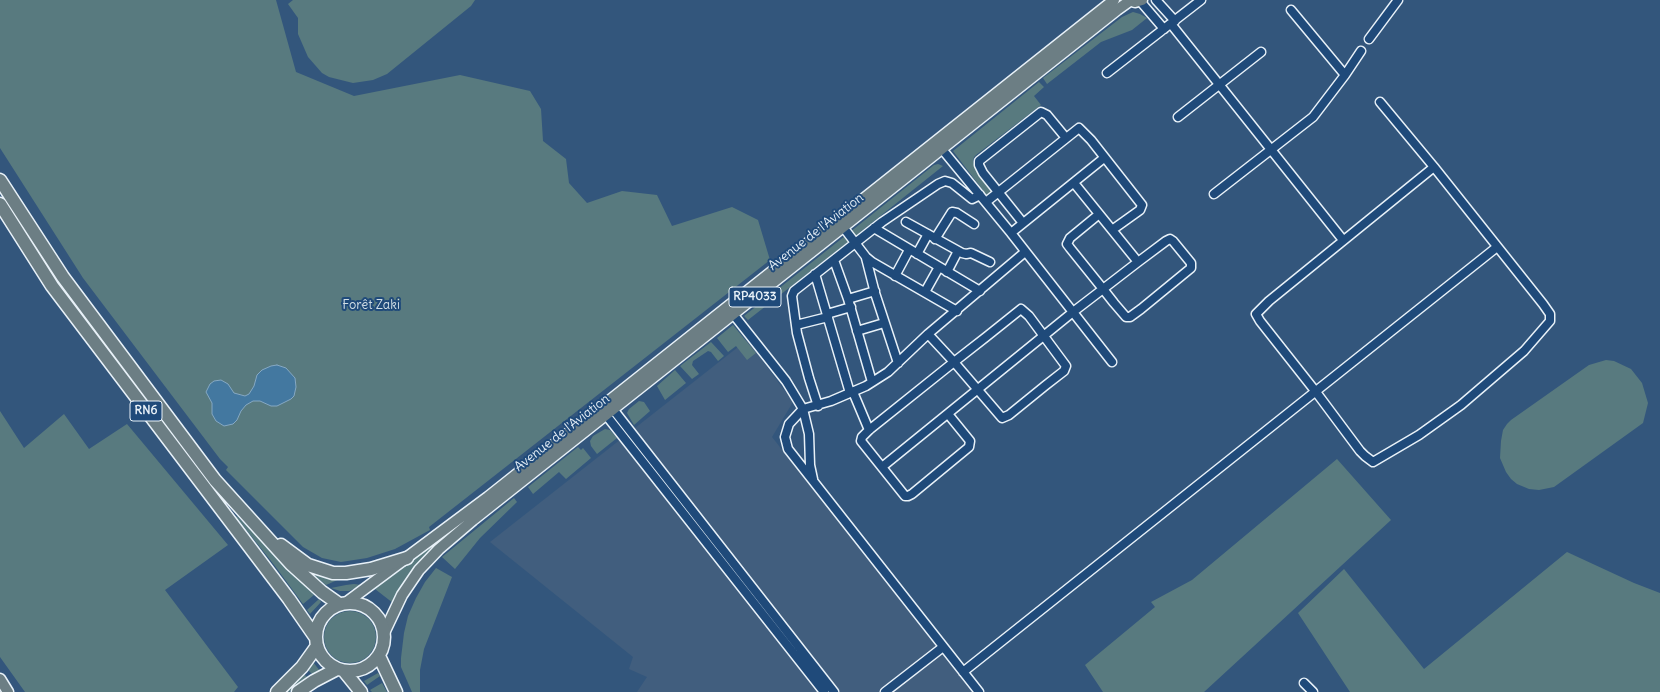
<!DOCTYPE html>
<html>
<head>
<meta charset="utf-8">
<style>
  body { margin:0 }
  canvas { display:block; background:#33567c }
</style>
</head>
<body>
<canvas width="1660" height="692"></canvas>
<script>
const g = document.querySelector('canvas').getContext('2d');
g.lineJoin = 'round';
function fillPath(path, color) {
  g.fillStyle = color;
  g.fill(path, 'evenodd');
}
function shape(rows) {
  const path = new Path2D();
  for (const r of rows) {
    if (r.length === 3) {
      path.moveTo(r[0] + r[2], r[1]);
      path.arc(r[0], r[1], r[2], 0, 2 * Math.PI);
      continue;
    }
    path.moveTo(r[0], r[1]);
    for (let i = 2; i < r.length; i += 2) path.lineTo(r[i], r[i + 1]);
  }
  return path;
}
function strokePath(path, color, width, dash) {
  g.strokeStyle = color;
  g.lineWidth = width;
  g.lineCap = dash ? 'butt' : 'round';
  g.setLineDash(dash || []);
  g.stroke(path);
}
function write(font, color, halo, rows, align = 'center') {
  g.font = font + ' Delius,sans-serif';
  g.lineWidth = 4;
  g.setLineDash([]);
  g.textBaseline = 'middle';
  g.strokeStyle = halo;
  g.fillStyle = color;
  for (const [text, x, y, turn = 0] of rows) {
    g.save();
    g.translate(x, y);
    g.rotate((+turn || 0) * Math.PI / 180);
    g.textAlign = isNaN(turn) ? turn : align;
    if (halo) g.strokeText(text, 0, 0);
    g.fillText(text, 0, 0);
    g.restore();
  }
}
const built = shape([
  [747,340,793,402,772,437,973,692,637,692,647,677,629,669,633,657,490,542]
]);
const green = shape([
  [0,0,276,0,296,72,354,96,460,75,530,91,541,109,543,141,566,159,569,183,587,203,622,191,657,195,672,226,732,207,758,220,770,260,429,527,430,530,395,549,367,558,341,562,322,558,303,547,226,470,228,467,220,459,83,278,0,148],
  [293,0,475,0,471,6,387,74,373,80,353,83,329,77,322,73,308,57,298,34,298,18,288,4],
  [1133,12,1140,14,1147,18,1132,30,1101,42,1047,84,1043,78,1122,17],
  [1039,82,1044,87,1034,96,1041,105,976,155,974,157,973,161,975,167,994,191,988,197,953,151],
  [938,164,943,166,854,237,850,232,934,165],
  [845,236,849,241,748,320,744,316],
  [733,325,756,353,747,360,736,346,728,352,717,338],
  [711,342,724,356,718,361,711,352,708,351,693,361,692,365,699,374,692,379,680,366],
  [1606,360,1614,361,1631,369,1642,383,1648,403,1643,423,1554,487,1539,490,1529,489,1517,484,1511,479,1506,472,1500,458,1501,441,1503,430,1507,424,1511,420,1589,365],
  [675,370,686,383,665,400,657,386],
  [639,401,644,402,650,411,634,425,627,413,629,409],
  [0,411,24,448,64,414,89,449,127,424,228,545,165,590,238,687,234,692,25,692,0,657],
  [605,429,610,430,617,438,597,454,591,446,590,441,593,436],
  [628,433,695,521,764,608,762,609,694,522,626,434],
  [578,447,581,450,583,448,591,458,566,479,559,472,533,494,528,487],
  [1337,459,1391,520,1204,692,1103,692,1085,665,1155,607,1151,602,1192,580],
  [514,498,517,502,480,538,455,569,442,557],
  [237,516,314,595,303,604,275,566,236,517],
  [466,520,416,565,393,603,375,589],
  [1567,552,1634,583,1660,593,1660,692,1350,692,1298,613,1344,569,1424,669],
  [304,567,342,578,326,585],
  [436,568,452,577,424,649,420,670,420,692,412,692,401,667,401,658,404,633,408,616,416,598,425,582],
  [346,585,354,584,362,585,349,591,340,591,331,588],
  [319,599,321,602,310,614,307,610],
  [350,637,26],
  [313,662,320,671,313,675,308,670],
  [378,673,380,676,367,685,364,681],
  [304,674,308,678,289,692,286,692],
  [382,683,387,692,372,692,370,690]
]);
const water = shape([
  [277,365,286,368,295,378,296,387,294,396,291,399,277,406,271,406,260,401,253,401,246,405,241,411,237,420,233,424,224,426,216,421,212,414,212,403,206,392,210,384,214,381,221,380,228,384,234,393,245,396,249,394,254,386,257,375,262,370,271,366,277,365]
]);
const minor = shape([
  [1156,0,1175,21],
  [1140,1,1164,29],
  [1171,24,1343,240],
  [1369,39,1398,0],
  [1107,73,1201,0],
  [1345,75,1361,51],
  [1380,102,1434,167],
  [1178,117,1261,52],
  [941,148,1011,233,1112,362],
  [1434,167,1543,304,1550,314,1550,321,1524,351,1461,405,1419,435,1373,462,1365,456,1360,451,1316,392,1260,321,1256,314,1269,301,1434,167],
  [1074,183,1138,262],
  [1214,194,1313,117,1345,75,1291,10],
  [986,202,1079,128,1091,140,1142,205,1140,210,1112,230],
  [906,222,962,253,966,254,971,253,990,262],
  [1023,223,983,173,979,165,979,161,1041,112,1047,115,1066,138],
  [843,227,866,257,872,262,957,311],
  [874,228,980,291],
  [1011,233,1104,158],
  [935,239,952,212,957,213,974,224],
  [917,254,928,234],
  [866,258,875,293,898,363],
  [834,260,848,299,872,382],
  [947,272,958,251],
  [815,274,850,393],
  [895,276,909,250],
  [925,292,939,267],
  [848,299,875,291],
  [733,314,786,381,803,409,809,434,810,465,813,479],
  [827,314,851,307],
  [796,325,828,317],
  [857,331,884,323],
  [928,334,954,362,1002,418,1009,415,1046,385,1064,371,1066,366,1029,316,1021,309,986,337,954,362,869,430,862,437,861,441,905,496,908,496,912,494,969,447,970,441,948,414],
  [853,392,869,430],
  [609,404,834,692],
  [818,406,809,378,797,333,792,296,794,291,882,222,938,184,945,181,952,183,972,199,980,195],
  [602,410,824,692],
  [882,467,1073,312,1103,289,1138,262,1166,241,1170,239,1173,241,1191,263,1191,268,1141,309,1130,317,1126,317,1114,303,1103,289,1070,248,1067,244,1070,238,1098,215],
  [963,672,1497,247],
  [1304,683,1313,692],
  [885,692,943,647],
  [979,692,788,449,785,437,789,424,803,409,831,401,866,386,888,372,928,334,1025,252]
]);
const major = shape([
  [1130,0,1135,2,1142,0],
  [347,602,488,497,1114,0],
  [384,633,402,595,419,570,439,549,473,520,1117,10,1131,0],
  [0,679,8,692]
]);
const highway = shape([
  [0,180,63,277,215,480,291,564,322,592,339,604],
  [0,204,52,286,289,599,316,638],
  [281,545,308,565,333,573,346,573,371,569,407,558],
  [350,637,34],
  [379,656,396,692],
  [344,671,361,692],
  [277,692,302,667,317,646],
  [298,692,314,681,337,669]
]);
const shields = [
  [755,297,52],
  [146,411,32]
];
const shieldNames = [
  ["RP4033",755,297],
  ["RN6",146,411]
];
const streetNames = [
  ["Avenue de l'Aviation",816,232,-38],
  ["Avenue de l'Aviation",562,433,-38]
];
const parkNames = [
  ["Forêt Zaki",371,305]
];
fillPath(built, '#415e7e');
fillPath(green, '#587a7f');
fillPath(water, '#4378a0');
strokePath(water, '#85a8c3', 1);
strokePath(minor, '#e8f1f8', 11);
strokePath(major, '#e8f1f8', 13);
strokePath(highway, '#e8f1f8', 15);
strokePath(minor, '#1f4a7a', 8);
strokePath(major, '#6c7e84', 10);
strokePath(highway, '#6c7e84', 12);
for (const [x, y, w] of shields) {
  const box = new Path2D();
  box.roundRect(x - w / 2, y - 10, w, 20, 3);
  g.fillStyle = '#1f4a7a';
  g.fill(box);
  strokePath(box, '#e8f1f8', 1);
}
write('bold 12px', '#e8f1f8', null, shieldNames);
write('13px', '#e8f1f8', '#1f4a7a', streetNames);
write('13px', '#d2dfe6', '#1f4a7a', parkNames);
</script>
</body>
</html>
